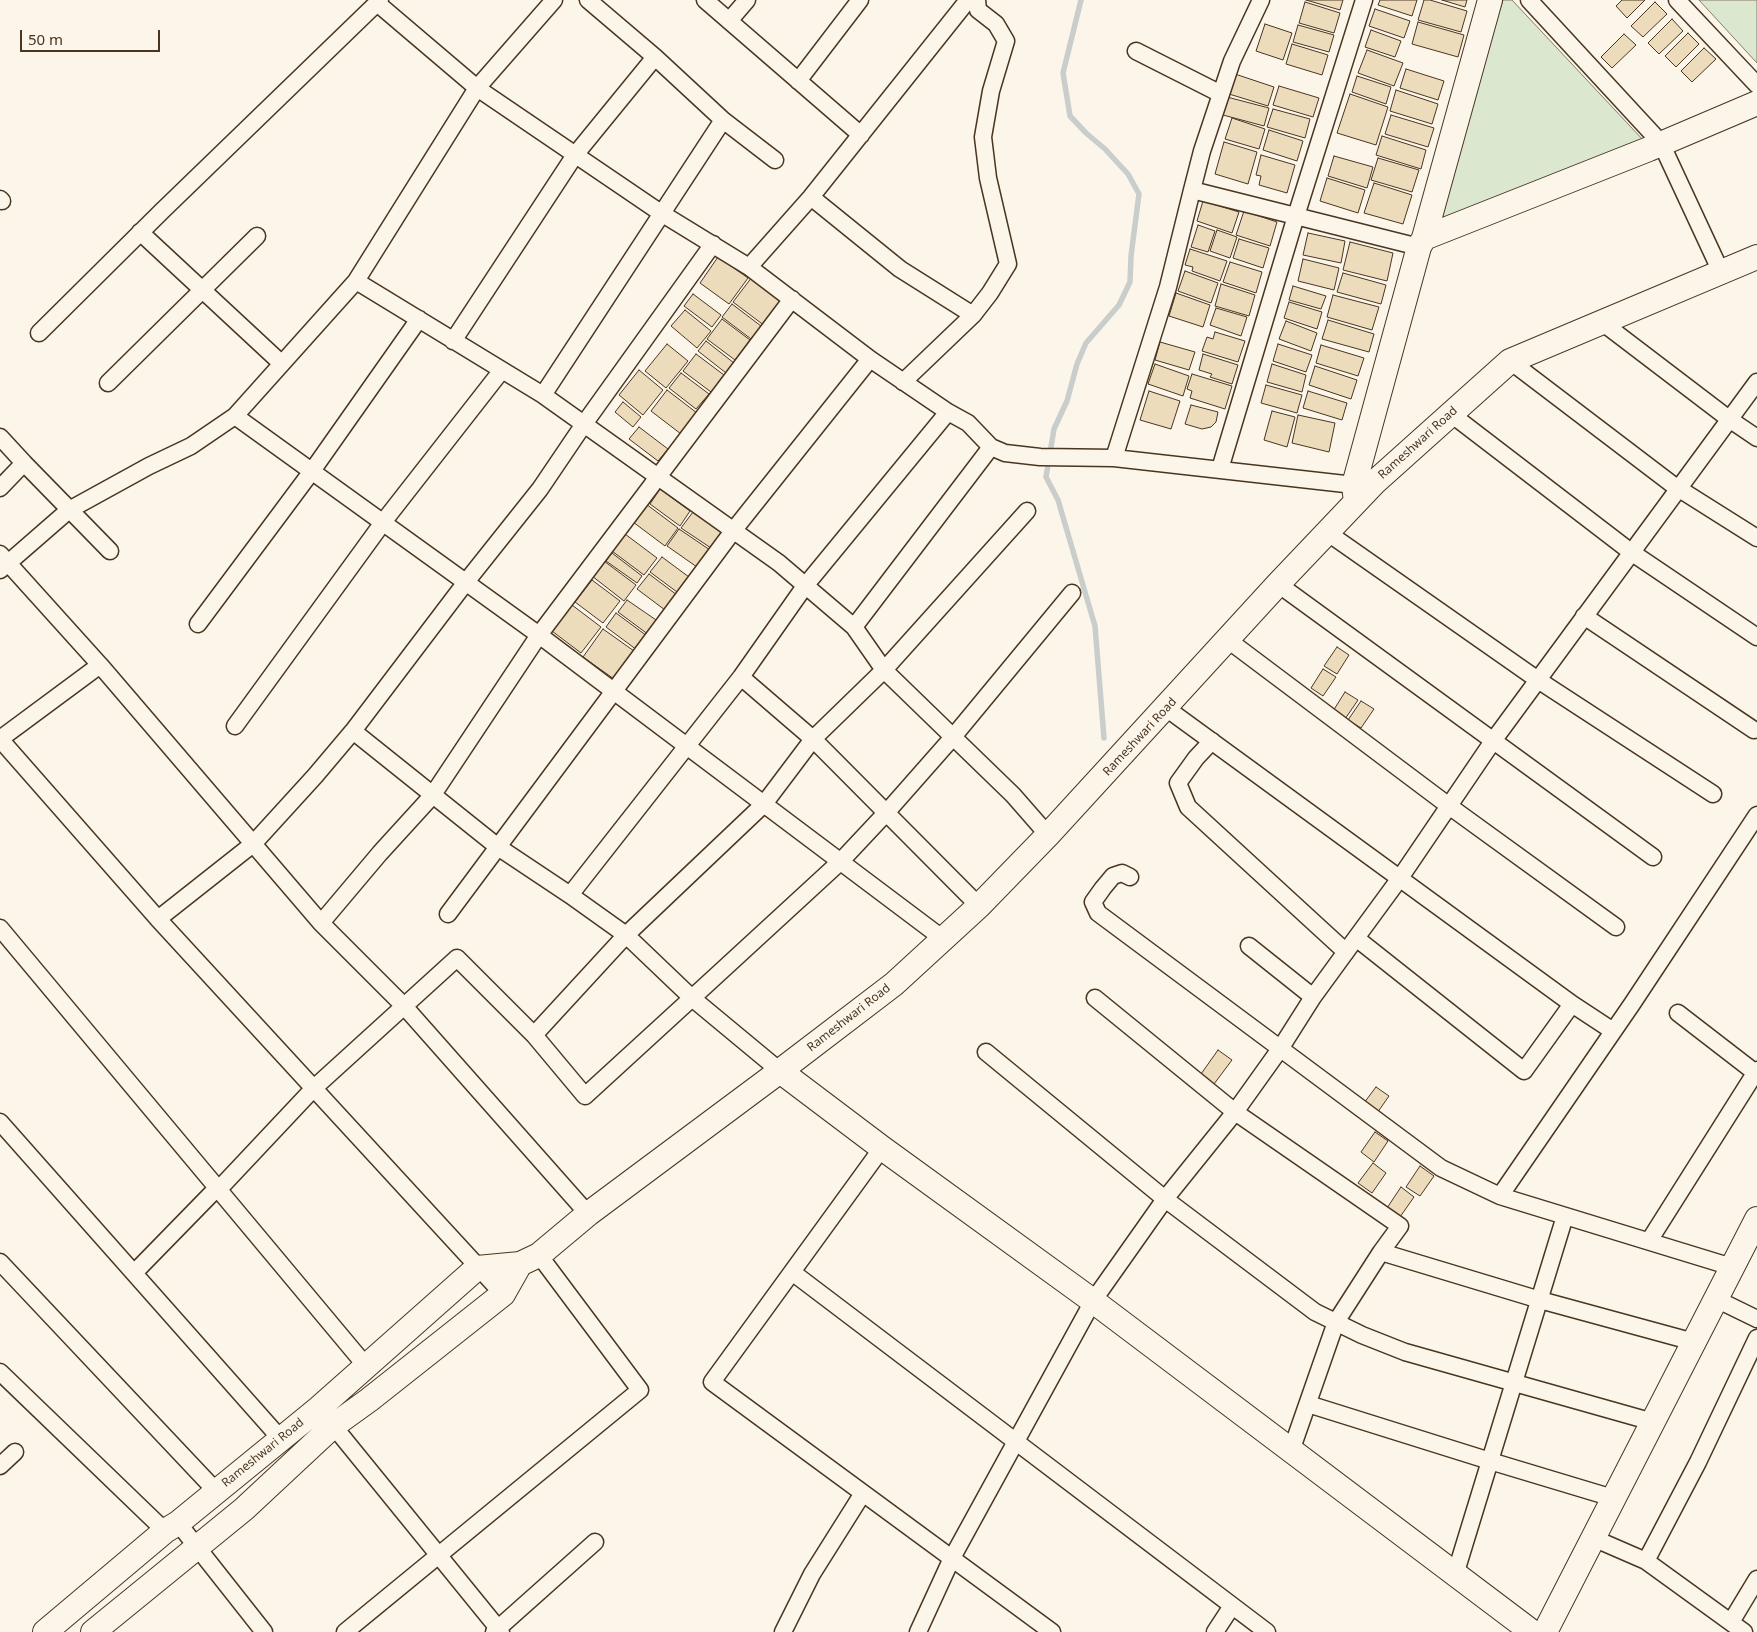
<!DOCTYPE html>
<html>
<head>
<meta charset="utf-8">
<style>
  body { margin:0 }
  #map { position:relative; width:1757px; height:1632px; overflow:hidden; background:#fbf6e9; font-family:"Noto Sans",sans-serif }
  canvas { display:block }
  .scale { position:absolute; left:20px; top:30px; width:140px; height:22px; box-sizing:border-box; border:2px solid #4a3520; border-top:0; padding-left:6px; font-size:15px; line-height:18px; white-space:nowrap; color:#4a3520; -webkit-text-stroke:4px #fbf6e9; paint-order:stroke }
</style>
</head>
<body>
<div id="map">
<canvas width="1757" height="1632"></canvas>
<div class="scale">50 m</div>
</div>
<script>
const g = document.querySelector('canvas').getContext('2d');
g.lineJoin = 'round';
function fillPath(path, color) {
  g.fillStyle = color;
  g.fill(path, 'evenodd');
}
function shape(rows) {
  const path = new Path2D();
  for (const r of rows) {
    path.moveTo(r[0], r[1]);
    for (let i = 2; i < r.length; i += 2) path.lineTo(r[i], r[i + 1]);
  }
  return path;
}
function strokePath(path, color, width, dash) {
  g.strokeStyle = color;
  g.lineWidth = width;
  g.lineCap = dash ? 'butt' : 'round';
  g.setLineDash(dash || []);
  g.stroke(path);
}
function write(font, color, halo, rows, align = 'center') {
  g.font = font + ' "Noto Sans",sans-serif';
  g.lineWidth = 4;
  g.setLineDash([]);
  g.textBaseline = 'middle';
  g.strokeStyle = halo;
  g.fillStyle = color;
  for (const [text, x, y, turn = 0] of rows) {
    g.save();
    g.translate(x, y);
    g.rotate((+turn || 0) * Math.PI / 180);
    g.textAlign = isNaN(turn) ? turn : align;
    if (halo) g.strokeText(text, 0, 0);
    g.fillText(text, 0, 0);
    g.restore();
  }
}
const green = shape([
  [1503,0,1512,0,1644,141,1434,229,1503,0],
  [1699,0,1757,0,1757,63,1699,0]
]);
const stream = shape([
  [1081,0,1063,73,1070,116,1086,133,1105,149,1128,174,1139,194,1131,256,1130,282,1119,305,1086,343,1077,364,1067,401,1054,429,1046,477,1058,500,1095,626,1104,738]
]);
const building = shape([
  [1306,0,1343,0,1340,10,1306,0],
  [1380,0,1417,0,1412,16,1378,5,1380,0],
  [1424,0,1430,0,1467,11,1461,32,1418,20,1424,0],
  [1442,0,1467,0,1465,7,1442,0],
  [1622,0,1645,0,1627,18,1616,6,1622,0],
  [1305,2,1340,13,1334,33,1299,23,1305,2],
  [1655,2,1667,14,1643,37,1631,26,1655,2],
  [1375,9,1410,21,1404,38,1369,26,1375,9],
  [1672,19,1683,31,1659,54,1648,43,1672,19],
  [1418,22,1464,35,1458,57,1412,44,1418,22],
  [1265,24,1292,33,1283,60,1256,51,1265,24],
  [1298,25,1334,35,1329,52,1293,42,1298,25],
  [1371,30,1401,41,1395,57,1365,47,1371,30],
  [1688,33,1699,44,1676,67,1665,56,1688,33],
  [1624,34,1636,45,1612,68,1601,57,1624,34],
  [1292,44,1328,55,1322,75,1286,64,1292,44],
  [1704,48,1716,59,1692,82,1681,71,1704,48],
  [1367,50,1403,63,1394,86,1358,73,1367,50],
  [1406,69,1444,81,1438,100,1400,88,1406,69],
  [1235,74,1274,87,1268,106,1229,94,1235,74],
  [1357,76,1391,87,1386,104,1352,92,1357,76],
  [1279,86,1319,98,1313,117,1273,105,1279,86],
  [1396,90,1438,104,1432,124,1390,111,1396,90],
  [1350,94,1388,107,1376,145,1337,133,1350,94],
  [1227,97,1269,108,1264,126,1223,115,1227,97],
  [1273,109,1310,119,1305,138,1267,127,1273,109],
  [1391,115,1434,128,1428,147,1385,134,1391,115],
  [1232,118,1265,129,1259,149,1225,139,1232,118],
  [1269,130,1303,141,1297,161,1263,150,1269,130],
  [1382,136,1426,150,1421,169,1376,155,1382,136],
  [1224,142,1257,152,1248,184,1215,174,1224,142],
  [1261,155,1295,165,1287,193,1259,185,1261,176,1256,175,1261,155],
  [1334,156,1373,167,1367,188,1328,176,1334,156],
  [1378,158,1419,170,1412,192,1371,180,1378,158],
  [1327,178,1365,190,1358,213,1320,201,1327,178],
  [1374,183,1412,195,1403,224,1364,213,1374,183],
  [1203,201,1239,212,1232,233,1197,221,1203,201],
  [1244,211,1277,222,1270,246,1236,235,1244,211],
  [1198,225,1215,231,1208,252,1191,247,1198,225],
  [1217,230,1237,237,1230,258,1210,251,1217,230],
  [1308,233,1345,241,1341,263,1303,255,1308,233],
  [1239,239,1269,248,1263,268,1233,258,1239,239],
  [1350,242,1393,253,1387,281,1343,270,1350,242],
  [1190,249,1227,261,1220,281,1192,271,1193,267,1185,265,1190,249],
  [718,257,748,278,729,304,700,283,718,257],
  [1303,259,1339,268,1334,290,1298,281,1303,259],
  [1230,262,1262,272,1256,293,1223,282,1230,262],
  [1185,271,1218,283,1211,303,1178,291,1185,271],
  [1343,273,1386,285,1381,304,1337,292,1343,273],
  [752,277,784,300,765,326,733,302,752,277],
  [1221,284,1255,295,1249,316,1215,306,1221,284],
  [1293,286,1326,296,1321,309,1289,300,1293,286],
  [1176,293,1210,305,1203,327,1169,316,1176,293],
  [693,294,721,315,712,327,684,306,693,294],
  [1333,295,1379,307,1372,330,1327,317,1333,295],
  [1289,302,1322,312,1317,329,1284,318,1289,302],
  [732,304,761,326,751,339,722,317,732,304],
  [1216,308,1247,317,1241,336,1210,325,1216,308],
  [685,310,711,331,697,348,671,326,685,310],
  [722,319,750,340,735,360,707,339,722,319],
  [1328,320,1374,334,1369,352,1322,339,1328,320],
  [1286,321,1317,333,1311,351,1279,339,1286,321],
  [1215,332,1245,341,1238,362,1202,351,1207,337,1213,339,1215,332],
  [706,341,734,363,726,373,698,351,706,341],
  [1160,342,1195,352,1189,370,1155,360,1160,342],
  [667,344,688,361,666,388,645,371,667,344],
  [1278,344,1312,355,1306,372,1273,361,1278,344],
  [1321,345,1364,358,1358,376,1316,363,1321,345],
  [696,354,724,375,711,392,683,371,696,354],
  [1203,354,1238,365,1232,384,1210,377,1212,374,1199,370,1203,354],
  [1155,364,1189,376,1183,396,1148,384,1155,364],
  [1272,364,1306,375,1302,392,1267,382,1272,364],
  [1315,366,1357,380,1351,399,1309,385,1315,366],
  [639,370,663,390,643,415,619,395,639,370],
  [681,373,709,394,696,409,669,388,681,373],
  [1192,374,1232,386,1225,409,1190,398,1192,391,1187,389,1192,374],
  [1266,385,1302,395,1297,413,1261,403,1266,385],
  [667,390,697,413,681,434,651,411,667,390],
  [1149,391,1180,401,1171,429,1140,420,1149,391],
  [1308,391,1347,403,1342,420,1303,408,1308,391],
  [623,402,641,417,633,427,615,412,623,402],
  [1191,405,1218,412,1216,422,1211,427,1202,429,1185,424,1191,405],
  [1272,411,1295,417,1287,447,1264,440,1272,411],
  [1298,415,1335,423,1329,452,1292,443,1298,415],
  [639,427,668,449,658,461,629,439,639,427],
  [660,489,690,511,680,526,650,504,660,489],
  [646,504,678,528,665,546,633,522,646,504],
  [693,512,722,532,711,548,681,528,693,512],
  [679,529,710,550,697,567,667,546,679,529],
  [625,534,657,558,644,575,612,551,625,534],
  [612,553,642,576,637,583,606,561,612,553],
  [662,557,689,577,677,592,650,572,662,557],
  [604,561,636,585,624,601,592,576,604,561],
  [649,574,677,595,665,610,637,589,649,574],
  [592,580,620,601,603,623,575,602,592,580],
  [627,600,659,622,649,635,618,612,627,600],
  [572,605,601,627,581,653,552,631,572,605],
  [616,613,647,636,637,650,606,627,616,613],
  [603,629,634,651,614,679,583,657,603,629],
  [1337,647,1349,655,1337,674,1324,666,1337,647],
  [1323,669,1336,677,1323,696,1311,688,1323,669],
  [1345,692,1358,700,1345,719,1333,711,1345,692],
  [1361,701,1374,709,1361,728,1348,720,1361,701],
  [1218,1050,1232,1060,1214,1084,1201,1074,1218,1050],
  [1376,1087,1389,1096,1375,1116,1361,1107,1376,1087],
  [1375,1132,1388,1141,1374,1162,1361,1152,1375,1132],
  [1373,1163,1386,1173,1372,1193,1358,1183,1373,1163],
  [1420,1166,1434,1176,1420,1196,1406,1187,1420,1166],
  [1401,1187,1414,1197,1400,1217,1387,1208,1401,1187]
]);
const street = shape([
  [380,0,377,3,477,88,661,213,749,267,870,359,948,412,968,423,991,447,1005,453,1040,457,1114,458,1354,485],
  [705,0,861,135],
  [1261,0,1232,61,1202,151,1192,190,1419,247],
  [1529,0,1661,143,1721,272],
  [1677,0,1757,85],
  [729,21,747,0],
  [1136,51,1221,94],
  [798,81,860,0],
  [723,120,775,160],
  [811,197,900,269,973,315],
  [0,199,2,201],
  [140,232,281,363],
  [713,244,584,424,540,489,466,582,353,731,498,847,570,895,626,935,534,1035,585,1096,692,998,780,1071],
  [749,267,811,197,968,0],
  [356,281,543,395,779,563,854,627,884,670,1013,795,1048,835],
  [1603,323,1729,419,1757,438],
  [39,333,162,211,377,3],
  [453,341,575,155,655,57],
  [1510,361,1673,485,1757,538],
  [903,382,973,315,990,293,1008,264,988,178,983,137,991,91,1006,41,996,24,978,10,977,0],
  [108,383,257,236],
  [543,395,723,120,655,57,588,0],
  [1451,414,1631,552,1757,637],
  [235,416,539,635,942,938],
  [0,437,24,463],
  [1114,458,1168,287,1192,190],
  [1220,469,1296,216,1364,0],
  [0,488,24,463,110,551],
  [1027,511,884,670,813,739,764,804,626,935,692,998,841,861,886,813,953,737,1072,593],
  [1328,533,1538,680,1713,794],
  [0,554,100,665,321,923,404,1006,588,1214],
  [0,570,69,510,149,466,191,446,235,416,356,281,477,88,554,0],
  [1278,584,1653,857],
  [1584,616,1754,730],
  [198,624,312,471,419,319],
  [854,627,991,447],
  [1228,640,1449,806,1616,927],
  [741,677,813,739,979,906],
  [1166,708,1572,1004],
  [235,726,384,521,502,370],
  [0,739,158,919,503,1294],
  [0,739,100,665],
  [1212,741,1196,758,1178,783,1188,807,1346,952],
  [1130,877,1122,873,1113,876,1103,888,1093,902,1098,913,1441,1168,1500,1196],
  [570,895,741,677,805,586,948,412],
  [448,914,733,531,870,359],
  [158,919,253,844,315,776,353,731],
  [321,923,380,853,432,796,539,635,792,299],
  [0,928,366,1366],
  [1356,938,1400,878,1493,741,1757,382],
  [1249,946,1313,997],
  [1095,998,1235,1112,1400,1226,1381,1252],
  [1678,1013,1757,1074],
  [986,1052,1165,1199,1315,1312,1362,1335,1405,1352,1653,1422],
  [0,1122,280,1438],
  [882,1148,712,1382,1052,1632],
  [1649,1241,1757,1070],
  [0,1262,216,1491],
  [1732,1267,1500,1196,1632,1004,1757,815],
  [792,1272,1267,1632],
  [134,1273,217,1188,219,1189,314,1088,457,958,534,1035],
  [1716,1299,1757,1319],
  [0,1372,165,1531],
  [1308,1404,1490,1461,1613,1498],
  [327,1418,501,1632],
  [1291,1451,1336,1322,1381,1252,1540,1300,1694,1342],
  [0,1466,15,1452],
  [178,1523,264,1632],
  [1593,1538,1646,1561,1744,1632],
  [1646,1561,1698,1462,1757,1338],
  [1455,1575,1565,1216],
  [1731,1622,1757,1579],
  [345,1632,640,1390,539,1255],
  [494,1632,595,1542],
  [783,1632,812,1574,863,1493],
  [918,1632,952,1558,1093,1301,1165,1199,1235,1112,1280,1049,1313,997,1356,938,1524,1071,1572,1004,1613,1031],
  [1215,1632,1232,1606]
]);
const secondary = shape([
  [1424,238,1649,149,1757,103],
  [1356,502,1354,485,1419,247,1424,238,1490,0],
  [780,1071,882,1148,1093,1301,1532,1632],
  [45,1632,165,1531,178,1523,319,1408,477,1268,520,1264,539,1255,588,1214,780,1071,894,984,979,906,1048,835,1278,584,1375,482,1510,361,1757,257],
  [93,1632,244,1509,333,1426,369,1400,503,1294,520,1264],
  [1545,1632,1757,1219]
]);
const streetNames = [
  ["Rameshwari Road",1418,443,-42],
  ["Rameshwari Road",1140,737,-47],
  ["Rameshwari Road",849,1018,-38],
  ["Rameshwari Road",263,1453,-39]
];
fillPath(green, '#dce7d0');
strokePath(green, '#887966', 1);
strokePath(stream, '#c9cecd', 5.5);
fillPath(building, '#ecdcbc');
strokePath(building, '#4a3520', 1);
strokePath(street, '#4a3520', 19);
strokePath(secondary, '#4a3520', 26);
strokePath(street, '#fbf6e9', 16);
strokePath(secondary, '#fbf6e9', 24);
write('12px', '#4a3520', '#fbf6e9', streetNames);
</script>
</body>
</html>
